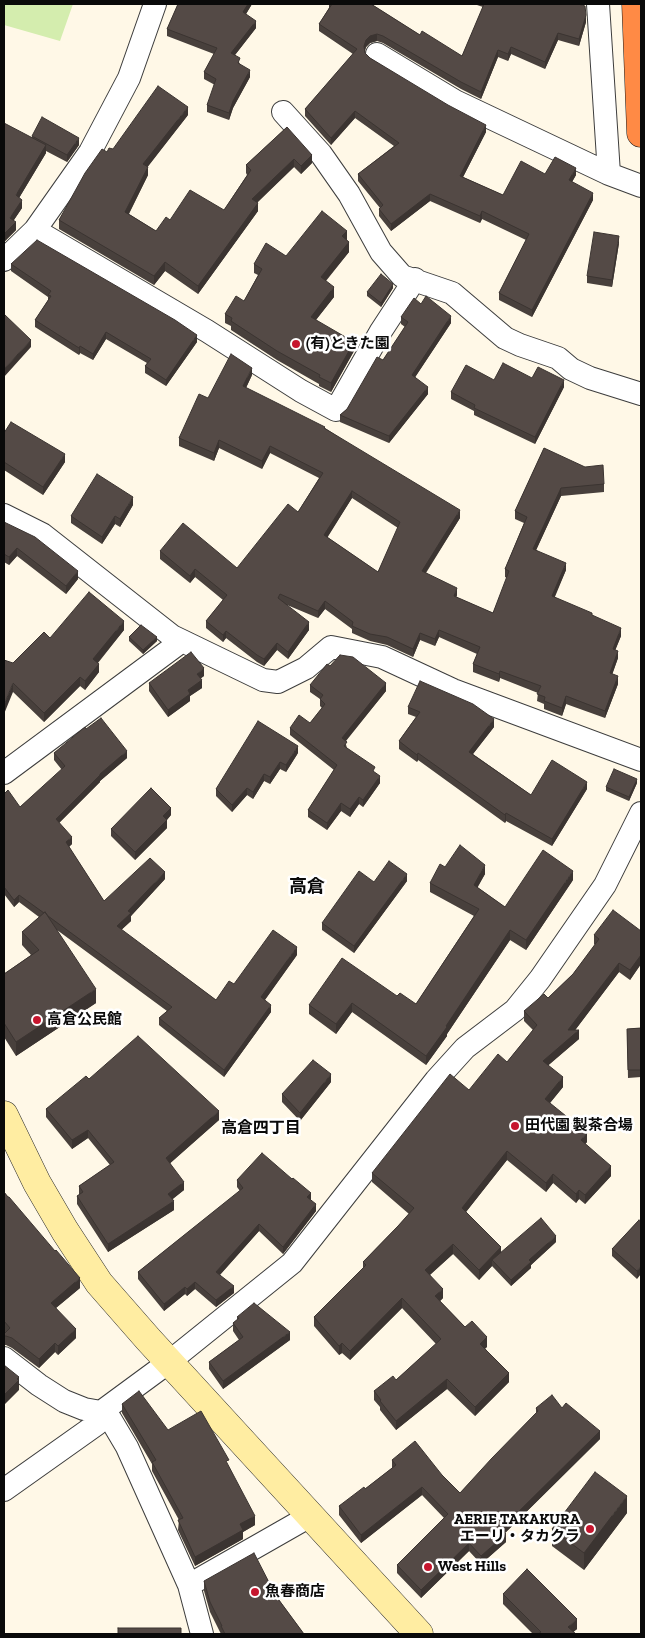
<!DOCTYPE html>
<html>
<head>
<meta charset="utf-8">
<style>
  body { margin:0 }
  #map { position:relative; width:645px; height:1638px; overflow:hidden; background:#fff8e7; font-family:"Zilla Slab",serif }
  canvas { display:block }
  .frame { position:absolute; inset:0; border:5px solid #0a0a0a; pointer-events:none }
</style>
</head>
<body>
<div id="map">
<canvas width="645" height="1638"></canvas>
<div class="frame"></div>
</div>
<script>
const g = document.querySelector('canvas').getContext('2d');
g.lineJoin = 'round';
function fillPath(path, color) {
  g.fillStyle = color;
  g.fill(path, 'evenodd');
}
function shape(rows) {
  const path = new Path2D();
  for (const r of rows) {
    path.moveTo(r[0], r[1]);
    for (let i = 2; i < r.length; i += 2) path.lineTo(r[i], r[i + 1]);
  }
  return path;
}
function strokePath(path, color, width, dash) {
  g.strokeStyle = color;
  g.lineWidth = width;
  g.lineCap = dash ? 'butt' : 'round';
  g.setLineDash(dash || []);
  g.stroke(path);
}
function write(font, color, halo, rows, align = 'center') {
  g.font = font + ' "Zilla Slab","Noto Sans JP",serif';
  g.lineWidth = 5;
  g.setLineDash([]);
  g.textBaseline = 'middle';
  g.strokeStyle = halo;
  g.fillStyle = color;
  for (const [text, x, y, turn = 0] of rows) {
    g.save();
    g.translate(x, y);
    g.rotate((+turn || 0) * Math.PI / 180);
    g.textAlign = isNaN(turn) ? turn : align;
    if (halo) g.strokeText(text, 0, 0);
    g.fillText(text, 0, 0);
    g.restore();
  }
}
const green = shape([
  [4,4,73,4,60,41,4,25]
]);
const street = shape([
  [598,4,609,174,641,186],
  [377,54,455,101,609,174],
  [283,112,321,154,349,194,381,252,402,276,452,293,505,338,520,345,558,358,571,369,590,378,641,394],
  [35,230,207,331,301,391,336,410,381,331,415,279],
  [4,260,35,230,90,152,129,78,155,4],
  [4,515,42,534,172,636,263,680,278,682,306,668,331,647,382,657,453,690,641,760],
  [4,773,182,641],
  [4,1358,39,1385,64,1401,84,1409,101,1412,111,1420,127,1447,189,1585,202,1634],
  [4,1490,97,1424,101,1412,169,1362,292,1263,436,1080,465,1048,515,1010,540,979,605,885,641,813],
  [189,1585,310,1516]
]);
const secondary = shape([
  [4,1115,37,1183,65,1231,99,1283,148,1339,419,1634]
]);
const highway = shape([
  [636,4,641,133]
]);
const wall = shape([
  [178,4,252,4,246,14,256,28,235,55,240,64,250,77,233,108,229,120,207,112,207,105,215,85,204,79,204,72,214,54,167,36,167,29],
  [329,4,371,4,420,35,462,56,483,7,474,4,578,4,586,22,579,46,558,40,545,69,511,54,508,61,498,57,481,99,461,89,383,43,377,41,370,43,366,47,365,51,365,53,370,58,486,132,463,177,503,195,545,174,576,175,572,182,593,200,532,317,499,300,499,293,526,240,482,219,480,223,430,201,391,231,379,216,379,209,380,208,358,181,358,174,394,146,355,118,331,145,305,116,305,109,353,54,319,31,319,24,329,8],
  [188,115,147,167,148,175,129,214,156,231,170,220,224,210,247,175,246,173,246,165,287,127,312,163,301,174,294,167,257,203,258,211,198,294,165,271,154,285,59,229,59,220,107,152],
  [32,136,79,145,67,162,46,151,46,153,19,198,22,208,13,221,16,230,4,242],
  [347,240,349,252,326,281,334,297,316,320,354,351,331,392,319,386,319,384,277,360,231,330,231,326,225,323,225,314,244,301,258,275,254,273,254,264,286,256],
  [619,243,612,287,587,283,587,276],
  [11,264,197,342,166,386,145,373,145,366,147,363,106,339,93,360,80,353,79,355,35,327,35,320,48,300,48,297,11,271],
  [393,288,381,307,367,296,367,292],
  [421,304,451,323,415,377,428,394,389,443,340,422,340,415,347,409,383,360,405,327,401,324,401,317],
  [252,375,246,388,325,428,460,518,426,573,457,595,456,597,493,613,507,578,505,577,505,569,524,523,515,519,515,511,544,448,604,484,604,492,561,496,536,550,566,570,554,597,592,615,621,636,615,650,618,658,612,674,618,684,605,718,566,704,562,716,544,709,544,704,537,701,538,693,500,678,499,682,473,672,473,664,477,654,439,637,435,646,420,640,413,657,387,645,370,641,352,633,352,629,325,609,318,618,287,605,309,630,288,659,277,650,264,666,257,662,226,638,223,642,206,628,206,621,223,600,195,577,190,583,160,559,160,551,237,568,298,512,319,478,270,453,262,469,219,448,214,461,179,446,179,438,208,398],
  [352,498,398,528,378,572,327,537],
  [532,378,564,387,535,444,474,415,474,411,451,399,451,392,494,380],
  [4,433,65,462,43,495,4,470],
  [133,505,120,527,115,524,102,544,71,523,71,516],
  [4,522,78,579,66,594,17,556,9,565,4,562],
  [124,630,98,663,99,672,85,690,80,686,44,722,13,692,13,663,50,638],
  [129,637,157,641,143,654,129,641],
  [330,666,386,691,345,741,347,748,375,773,380,783,363,807,359,804,350,817,341,811,327,830,308,817,308,810,334,770,290,735,290,728,310,723,322,708,320,706,320,699,310,692,310,685],
  [204,676,201,678,202,688,190,696,190,701,168,717,149,691,149,683],
  [408,707,494,727,473,754,531,795,587,789,552,846,506,821,505,823,418,760,417,762,399,749,399,741,416,717,408,714],
  [86,729,127,758,100,781,100,782,59,823,72,844,69,847,104,901,165,879,131,916,131,921,121,930,216,1000,234,984,297,955,265,1000,271,1012,224,1077,159,1025,159,1018,167,1011,57,930,96,1003,16,1056,4,1037,4,974,31,955,22,945,22,932,39,917,19,902,14,907,4,894,4,794,20,807,62,770,54,760,54,753],
  [298,753,286,772,280,769,270,784,264,781,253,799,247,795,232,812,216,796,216,789],
  [637,783,629,801,606,791,606,787],
  [171,815,167,820,167,828,135,860,111,836,111,829],
  [445,867,485,874,477,887,505,907,573,880,526,950,510,940,447,1034,447,1036,426,1065,352,1012,336,1034,309,1014,309,1005,397,996,416,1004,474,916,430,892,430,883],
  [407,881,354,953,322,930,322,923,374,882],
  [641,931,641,964,630,980,619,972,575,1030,579,1039,548,1065,563,1087,550,1103,587,1142,585,1144,611,1176,585,1204,579,1199,576,1203,553,1183,546,1192,507,1160,466,1212,501,1252,556,1242,531,1265,531,1268,511,1286,492,1266,479,1280,453,1254,430,1275,443,1298,440,1301,465,1327,487,1347,485,1348,509,1382,475,1416,447,1389,396,1430,380,1410,380,1407,374,1400,374,1391,396,1380,436,1344,402,1308,350,1360,342,1353,339,1355,314,1326,314,1317,363,1268,363,1262,398,1226,409,1214,372,1182,372,1173,469,1090,507,1062,533,1030,524,1021,524,1011,548,998,573,974,595,945,594,944,594,935],
  [641,1028,641,1077,628,1078,627,1029],
  [89,1079,219,1120,170,1163,184,1190,172,1199,174,1210,108,1252,77,1204,77,1196,79,1195,79,1186,110,1165,88,1138,72,1149,46,1117,46,1109],
  [331,1082,300,1121,282,1102,282,1094],
  [237,1180,311,1200,310,1200,316,1211,283,1254,259,1231,220,1275,234,1293,216,1307,195,1289,187,1296,185,1294,164,1311,138,1279,138,1272,240,1191,237,1187],
  [4,1192,80,1288,56,1308,76,1338,58,1355,55,1352,39,1368,12,1348,6,1345,4,1345,4,1334,5,1332,4,1331],
  [639,1220,637,1279,612,1256,612,1249],
  [237,1317,290,1340,223,1389,209,1369,209,1362,239,1340,233,1331,233,1323,237,1320],
  [122,1404,168,1430,229,1467,255,1525,243,1532,243,1539,195,1566,178,1530,179,1520,152,1471,152,1464,122,1413],
  [536,1408,562,1408,600,1439,505,1533,506,1542,481,1564,469,1551,421,1598,397,1573,397,1565,444,1518,422,1495,361,1543,339,1515,339,1506,365,1489,392,1468,392,1460,442,1475,460,1493,536,1413],
  [627,1513,584,1570,552,1546,552,1529],
  [204,1581,276,1596,304,1634,221,1634,210,1612,204,1591],
  [503,1594,577,1629,573,1632,576,1634,533,1634,503,1604]
]);
const shadedWall = shape([
  [248,4,252,4,243,19,243,12],
  [586,15,586,22,579,46,579,39],
  [256,21,256,28,231,60,231,53],
  [558,33,558,40,545,69,545,62],
  [377,34,377,41,370,43,366,47,364,53,364,46,366,40,370,36],
  [511,47,511,54,508,61,508,54],
  [498,50,498,57,481,99,481,92],
  [250,70,250,77,233,108,229,120,229,113,233,101],
  [188,107,188,115,143,173,143,164],
  [355,111,355,118,331,145,331,138],
  [486,125,486,132,460,183,460,176],
  [79,138,79,145,67,162,67,155],
  [46,145,46,153,16,203,16,195],
  [312,155,312,163,301,174,301,166],
  [294,159,294,167,252,207,252,199],
  [148,167,148,175,125,221,125,212],
  [576,168,576,175,569,187,569,180],
  [593,193,593,200,532,317,532,310],
  [430,194,430,201,391,231,391,224],
  [22,200,22,208,10,226,10,218],
  [258,203,258,211,198,294,198,286],
  [482,211,482,219,480,223,480,216],
  [16,222,16,230,4,242,4,234],
  [347,231,347,240,342,246,342,236],
  [619,236,619,243,612,287,612,280],
  [349,242,349,252,321,286,321,277],
  [165,262,165,271,154,285,154,276],
  [393,284,393,288,381,307,381,303],
  [334,287,334,297,311,326,311,317],
  [451,316,451,323,412,382,412,375],
  [106,332,106,339,93,360,93,354],
  [197,335,197,342,166,386,166,380],
  [31,340,31,347,4,377,4,369],
  [354,342,354,351,331,392,331,383],
  [80,346,80,353,79,355,79,348],
  [252,368,252,375,243,394,243,386],
  [564,380,564,387,535,444,535,437],
  [428,387,428,394,389,443,389,436],
  [219,440,219,448,214,461,214,453],
  [270,446,270,453,262,469,262,461],
  [65,454,65,462,43,495,43,487],
  [561,488,561,496,533,557,533,549],
  [352,491,352,498,324,543,324,535],
  [133,497,133,505,120,527,120,519],
  [460,510,460,518,422,578,422,571],
  [115,516,115,524,102,544,102,537],
  [17,548,17,556,9,565,9,557],
  [566,563,566,570,552,604,552,596],
  [195,569,195,577,190,583,190,576],
  [78,571,78,579,66,594,66,586],
  [457,588,457,595,454,604,454,596],
  [325,601,325,609,318,618,318,611],
  [124,621,124,630,93,668,93,659],
  [309,622,309,630,288,659,288,652],
  [621,628,621,636,613,656,613,649],
  [439,630,439,637,435,646,435,639],
  [226,631,226,638,223,642,223,635],
  [420,633,420,640,413,657,413,649],
  [157,637,157,641,143,654,143,650],
  [277,643,277,650,264,666,264,659],
  [618,651,618,658,610,681,610,673],
  [99,664,99,672,85,690,85,681],
  [204,668,204,676,197,681,197,674],
  [500,671,500,678,499,682,499,674],
  [618,676,618,684,605,718,605,711],
  [80,677,80,686,44,722,44,713],
  [202,680,202,688,190,696,190,701,168,717,168,710,188,690],
  [13,683,13,692,4,714,4,705],
  [386,683,386,691,342,746,342,738],
  [566,696,566,704,562,716,562,708],
  [494,719,494,727,469,759,469,752],
  [298,746,298,753,286,772,286,765],
  [127,751,127,758,100,781,100,782,56,826,56,819,100,774],
  [418,753,418,760,417,762,417,755],
  [280,762,280,769,270,784,270,777],
  [264,774,264,781,253,799,253,792],
  [380,776,380,783,363,807,363,800],
  [637,779,637,783,629,801,629,797],
  [587,782,587,789,552,846,552,839],
  [247,788,247,795,232,812,232,805],
  [359,797,359,804,350,817,350,809],
  [341,803,341,811,327,830,327,823],
  [171,808,171,815,163,824,163,816],
  [506,813,506,821,505,823,505,815],
  [167,820,167,828,135,860,135,852],
  [72,837,72,844,66,849,66,842],
  [485,865,485,874,474,894,474,885],
  [573,871,573,880,526,950,526,940],
  [165,872,165,879,131,916,131,921,117,934,117,926,128,911],
  [407,874,407,881,354,953,354,946],
  [19,895,19,902,14,907,14,900],
  [510,930,510,940,447,1034,447,1036,426,1065,426,1056],
  [297,947,297,955,261,1005,261,997],
  [641,955,641,964,630,980,630,970],
  [619,963,619,972,570,1037,579,1030,579,1039,543,1070,543,1061,568,1030],
  [96,989,96,1003,16,1056,16,1042],
  [352,1003,352,1012,336,1034,336,1024],
  [271,1005,271,1012,224,1077,224,1070],
  [331,1074,331,1082,300,1121,300,1113],
  [563,1077,563,1087,545,1109,545,1099],
  [219,1111,219,1120,166,1167,166,1158],
  [88,1130,88,1138,72,1149,72,1140],
  [587,1133,587,1142,581,1149,581,1140],
  [507,1151,507,1160,462,1217,462,1208],
  [611,1166,611,1176,585,1204,585,1195],
  [553,1174,553,1183,546,1192,546,1183],
  [184,1182,184,1190,168,1203,168,1194],
  [579,1190,579,1199,576,1203,576,1194],
  [311,1193,311,1200,307,1204,307,1197],
  [174,1201,174,1210,108,1252,108,1244],
  [316,1204,316,1211,283,1254,283,1247],
  [259,1224,259,1231,216,1279,216,1272],
  [556,1236,556,1242,531,1265,531,1268,511,1286,511,1280,529,1260],
  [453,1244,453,1254,425,1279,425,1270],
  [501,1247,501,1257,492,1260,492,1266,479,1280,479,1270],
  [641,1266,641,1274,637,1279,637,1271],
  [80,1278,80,1288,51,1312,51,1303],
  [195,1282,195,1289,187,1296,187,1289],
  [234,1286,234,1293,216,1307,216,1300],
  [185,1287,185,1294,164,1311,164,1304],
  [443,1289,443,1298,435,1306,435,1296],
  [402,1298,402,1308,350,1360,350,1351],
  [76,1329,76,1338,58,1355,58,1346],
  [290,1332,290,1340,223,1389,223,1381],
  [487,1337,487,1347,480,1353,480,1344],
  [55,1343,55,1352,39,1368,39,1359],
  [342,1343,342,1353,339,1355,339,1346],
  [509,1373,509,1382,475,1416,475,1407],
  [19,1377,19,1390,4,1405,4,1395],
  [447,1379,447,1389,396,1430,396,1421],
  [600,1431,600,1439,501,1537,501,1529],
  [422,1487,422,1495,361,1543,361,1535],
  [627,1496,627,1513,584,1570,584,1553],
  [255,1516,255,1525,243,1532,243,1539,195,1566,195,1557,240,1524],
  [506,1534,506,1542,481,1564,481,1556],
  [469,1543,469,1551,421,1598,421,1590],
  [577,1619,577,1629,571,1634,568,1627]
]);
const building = shape([
  [178,4,248,4,243,12,256,21,231,53,240,58,238,63,250,70,233,101,229,113,207,105,216,79,204,72,217,48,167,29,178,4],
  [331,4,371,4,420,35,422,31,462,56,484,4,578,4,585,6,586,15,579,39,558,33,545,62,511,47,508,54,498,50,481,92,461,82,383,36,377,34,370,36,366,40,364,46,365,53,370,58,448,105,486,125,460,176,503,195,521,161,545,174,555,157,576,168,569,180,593,193,532,310,499,293,529,234,482,211,480,216,430,194,391,224,379,209,383,205,358,174,399,143,355,111,331,138,305,109,357,49,319,24,332,4,331,4],
  [158,86,188,107,143,164,148,167,125,212,156,231,166,217,170,220,190,190,224,210,251,170,246,165,287,127,312,155,301,166,294,159,252,199,258,203,198,286,165,262,154,276,59,220,85,173,102,149,107,152,109,148,113,149,158,86],
  [42,117,79,138,67,155,32,136,42,117],
  [4,123,46,145,16,195,22,200,10,218,16,222,4,234,4,123],
  [322,211,347,231,342,236,349,242,321,277,334,287,311,317,354,342,331,383,319,377,320,375,277,351,231,321,232,318,225,314,236,296,244,301,262,269,254,264,266,243,286,256,322,211],
  [594,232,619,236,612,280,587,276,594,232],
  [37,240,175,320,197,335,166,380,145,366,151,359,106,332,93,354,80,346,79,348,35,320,51,296,48,295,51,291,11,264,37,240],
  [381,274,393,284,381,303,367,292,381,274],
  [426,296,451,316,412,375,428,387,389,436,340,415,347,409,377,357,383,360,408,322,401,317,414,298,421,304,426,296],
  [4,314,31,340,4,369,4,314],
  [231,354,252,368,243,386,325,427,324,428,460,510,422,571,457,588,454,596,493,613,509,571,505,569,527,517,515,511,544,448,585,467,603,465,604,484,561,488,533,549,566,563,552,596,592,613,592,615,621,628,613,649,618,651,610,673,618,676,605,711,566,696,562,708,544,701,545,697,537,694,541,686,500,671,499,674,473,664,480,647,439,630,435,639,420,633,413,649,387,637,370,634,352,626,353,622,325,601,318,611,280,594,278,598,309,622,288,652,277,643,264,659,257,655,226,631,223,635,206,621,227,595,195,569,190,576,160,551,183,523,237,568,288,504,298,512,323,473,270,446,262,461,219,440,214,453,179,438,199,394,208,398,231,354],
  [352,491,400,522,378,572,324,535,352,491],
  [503,363,532,378,538,367,564,380,535,437,474,408,475,405,451,392,466,365,494,380,503,363],
  [11,422,65,454,43,487,4,462,4,433,11,422],
  [97,474,133,497,120,519,115,516,102,537,71,516,97,474],
  [4,522,35,537,78,571,66,586,17,548,9,557,4,554,4,522],
  [89,592,124,621,93,659,99,664,85,681,80,677,44,713,13,683,4,705,4,660,13,663,44,632,50,638,89,592],
  [141,625,157,637,143,650,129,637,141,625],
  [191,652,204,668,197,674,202,680,188,690,190,694,168,710,149,683,191,652],
  [340,655,353,657,386,683,342,738,347,742,344,746,375,767,373,771,380,776,363,800,359,797,350,809,341,803,327,823,308,810,337,765,290,728,299,715,310,723,325,704,320,699,323,695,310,685,327,664,330,666,340,655],
  [420,681,473,704,494,719,469,752,531,795,552,760,587,782,552,839,506,813,505,815,418,753,417,755,399,741,420,712,408,707,420,681],
  [101,718,127,751,100,774,100,775,56,819,72,837,66,842,104,901,150,858,165,872,128,911,131,913,117,926,216,1000,229,981,234,984,273,930,297,947,261,997,271,1005,224,1070,159,1018,172,1007,48,916,45,912,44,913,19,895,14,900,4,887,4,794,8,790,20,807,65,766,54,753,85,727,86,729,101,718],
  [258,721,298,746,286,765,280,762,270,777,264,774,253,792,247,788,232,805,216,789,258,721],
  [614,769,637,779,629,797,606,787,614,769],
  [151,788,171,808,163,816,167,820,135,852,111,829,151,788],
  [460,845,485,865,474,885,505,907,543,850,573,871,526,940,510,930,446,1026,447,1027,426,1056,352,1003,336,1024,309,1005,342,958,397,996,400,993,416,1004,479,909,430,883,440,864,445,867,460,845],
  [389,861,407,874,354,946,322,923,359,871,374,882,389,861],
  [613,910,641,931,641,955,630,970,619,963,568,1030,579,1030,543,1061,563,1077,545,1099,587,1133,581,1140,611,1166,585,1195,579,1190,576,1194,553,1174,546,1183,507,1151,462,1208,501,1247,479,1270,453,1244,425,1270,443,1289,435,1296,465,1327,472,1321,487,1337,480,1344,509,1373,475,1407,447,1379,396,1421,380,1401,381,1400,374,1391,393,1376,396,1380,441,1339,402,1298,350,1351,342,1343,339,1346,314,1317,366,1265,363,1262,398,1226,414,1208,372,1173,450,1074,469,1090,498,1054,507,1062,537,1025,524,1011,544,994,548,998,573,974,599,939,594,935,613,910],
  [45,912,96,989,16,1042,4,1023,4,974,39,950,22,932,45,912],
  [641,1028,641,1070,628,1070,627,1029,641,1028],
  [138,1036,219,1111,166,1158,184,1182,168,1194,174,1201,108,1244,77,1196,83,1192,79,1186,114,1162,88,1130,72,1140,46,1109,86,1076,89,1079,138,1036],
  [313,1060,331,1074,300,1113,282,1094,313,1060],
  [262,1153,292,1179,293,1178,311,1193,307,1197,316,1204,283,1247,259,1224,216,1272,234,1286,216,1300,195,1282,187,1289,185,1287,164,1304,138,1272,243,1188,237,1180,262,1153],
  [4,1192,8,1197,9,1197,55,1251,56,1250,80,1278,51,1303,76,1329,58,1346,55,1343,39,1359,12,1338,6,1336,4,1336,4,1334,10,1328,4,1321,4,1192],
  [541,1218,556,1236,529,1260,531,1262,511,1280,492,1260,541,1218],
  [639,1220,641,1223,641,1266,637,1271,612,1249,639,1220],
  [254,1303,290,1332,223,1381,209,1362,243,1337,233,1323,239,1318,237,1317,254,1303],
  [4,1365,19,1377,17,1379,19,1380,4,1395,4,1365],
  [139,1391,168,1430,201,1411,229,1460,226,1461,255,1516,240,1524,243,1530,195,1557,178,1520,183,1518,152,1462,156,1460,122,1404,139,1391],
  [552,1395,562,1408,566,1403,600,1431,501,1529,506,1534,481,1556,469,1543,421,1590,397,1565,448,1514,422,1487,361,1535,339,1506,364,1487,365,1489,396,1465,392,1460,415,1441,442,1475,460,1493,492,1458,538,1411,536,1408,552,1395],
  [595,1472,627,1496,584,1553,552,1529,595,1472],
  [254,1553,276,1596,304,1634,225,1634,221,1626,222,1626,210,1602,204,1581,254,1553],
  [527,1569,577,1619,568,1627,576,1634,538,1634,541,1632,503,1594,527,1569],
  [118,1628,181,1628,181,1634,118,1634,118,1628]
]);
const markers = [
  [296,344,5,"#c6162e"],
  [37,1020,5,"#c6162e"],
  [515,1126,5,"#c6162e"],
  [590,1529,5,"#c6162e"],
  [428,1567,5,"#c6162e"],
  [255,1592,5,"#c6162e"]
];
const poiNames = [
  ["(有)ときた園",306,344],
  ["高倉公民館",47,1020],
  ["田代園 製茶合場",525,1126],
  ["AERIE TAKAKURA",580,1520,"right"],
  ["エーリ・タカクラ",580,1537,"right"],
  ["West Hills",438,1567],
  ["魚春商店",265,1592]
];
const neighbourhoodNames = [
  ["高倉四丁目",261,1128]
];
const quarterNames = [
  ["高倉",307,887]
];
fillPath(green, '#d4edae');
strokePath(street, '#3d3d3d', 24);
strokePath(secondary, '#2c2c2c', 29);
strokePath(highway, '#1b1b1b', 29);
strokePath(street, '#fff', 22);
strokePath(secondary, '#ffeda2', 28);
strokePath(highway, '#ff8a45', 28);
fillPath(wall, '#48403c');
fillPath(shadedWall, '#3b3431');
fillPath(building, '#544a46');
strokePath(building, '#3b3431', 1);
for (const [x, y, r, color] of markers) {
  const dot = new Path2D();
  dot.arc(x, y, r, 0, 2 * Math.PI);
  g.fillStyle = color;
  g.fill(dot);
  strokePath(dot, '#fff', 2);
}
write('bold 15px', '#0a0a0a', '#fff', poiNames, 'left');
write('bold 16px', '#0a0a0a', '#fff', neighbourhoodNames);
write('bold 18px', '#0a0a0a', '#fff', quarterNames);
</script>
</body>
</html>
